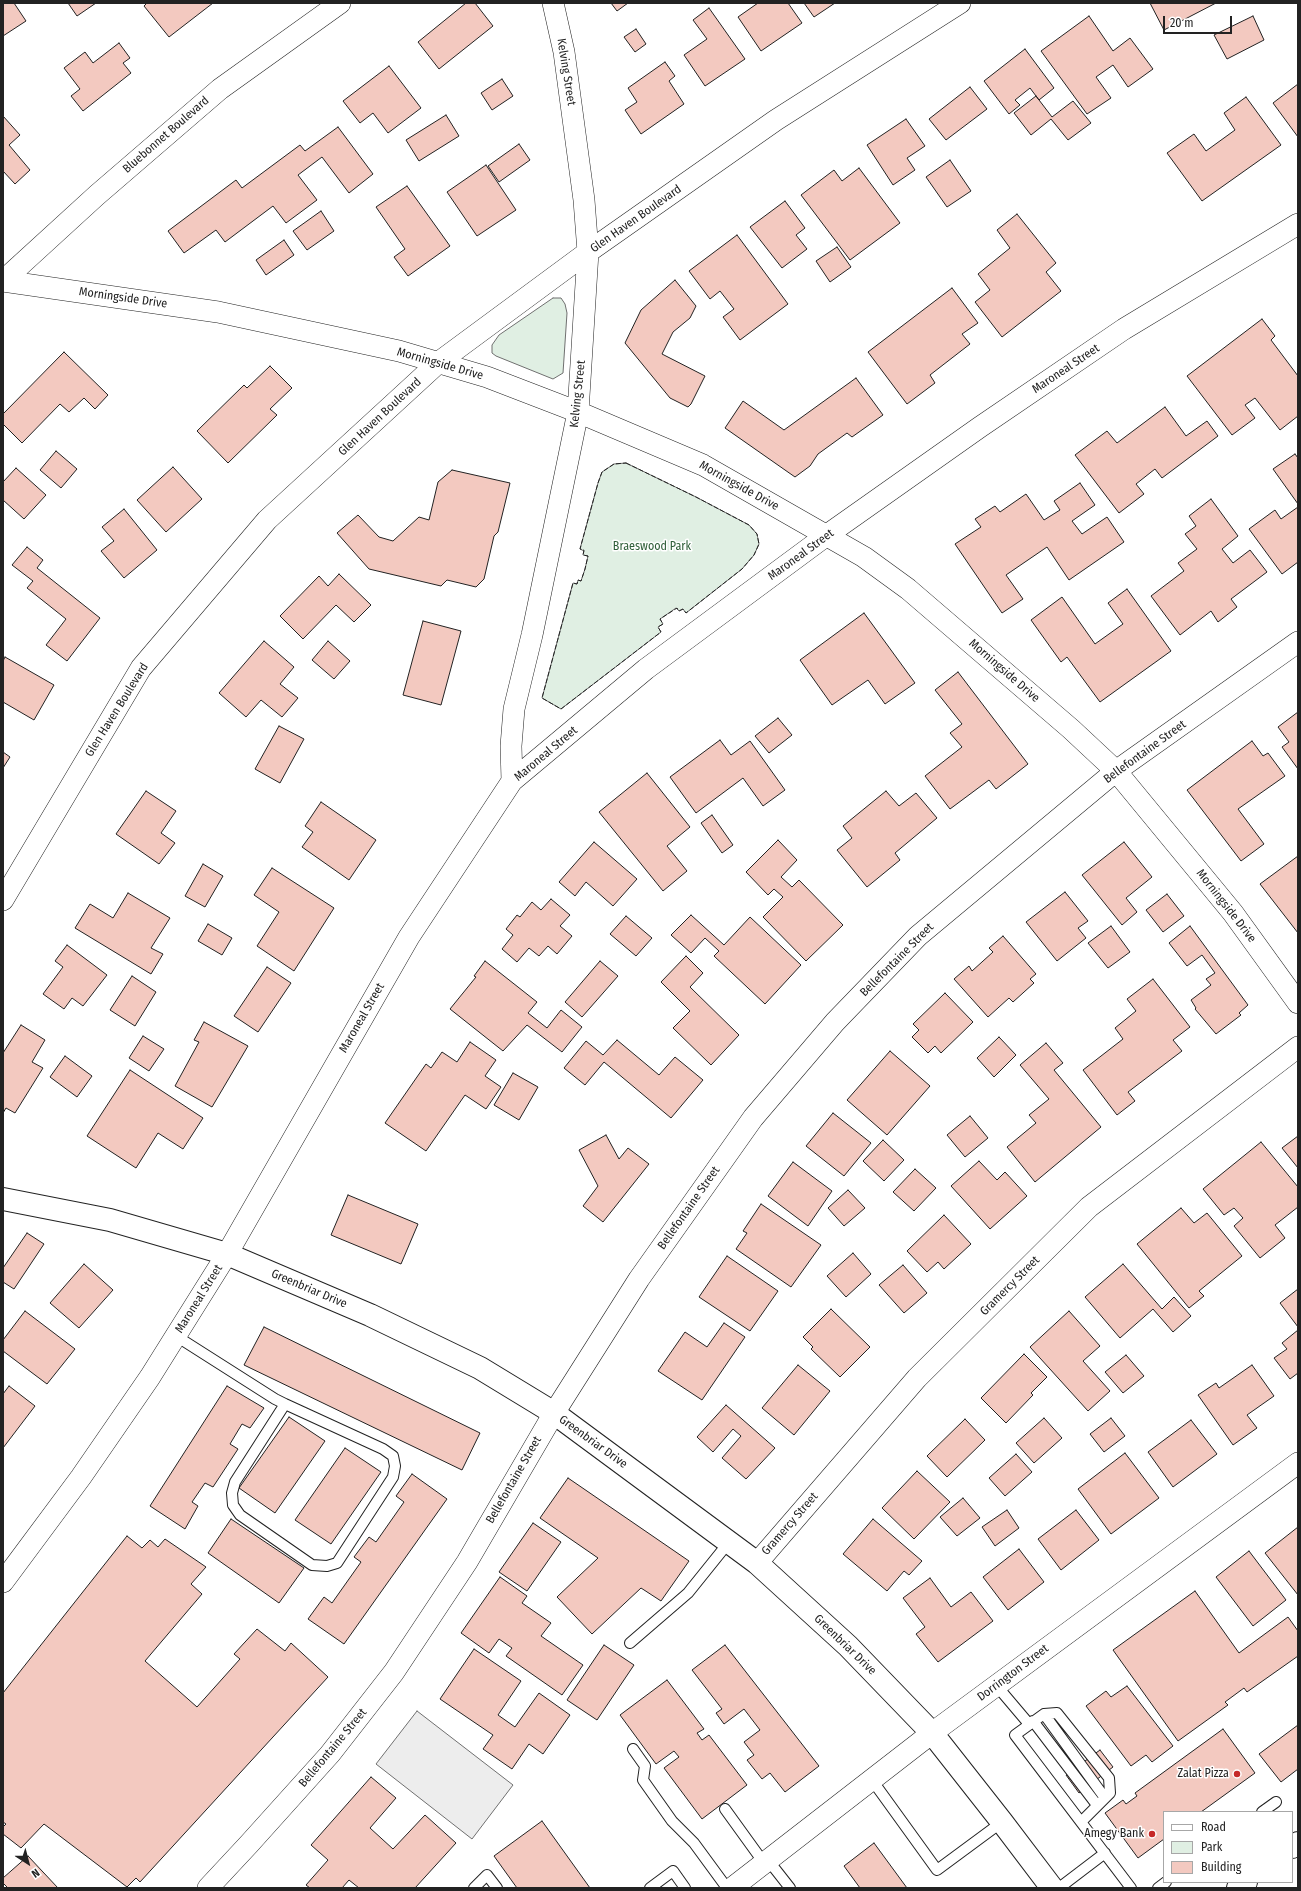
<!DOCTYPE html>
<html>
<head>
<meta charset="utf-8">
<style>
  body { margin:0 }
  #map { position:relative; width:1301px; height:1891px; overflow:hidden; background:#fff; font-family:"Fira Sans Condensed",sans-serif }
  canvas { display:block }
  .frame { position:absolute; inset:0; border:4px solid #222; pointer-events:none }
  .legend { position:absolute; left:1163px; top:1811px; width:130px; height:72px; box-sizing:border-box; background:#fff; border:1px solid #a7a7a7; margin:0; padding:5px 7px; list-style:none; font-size:12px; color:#222 }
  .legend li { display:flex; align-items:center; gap:8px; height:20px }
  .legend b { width:20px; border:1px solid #a7a7a7 }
  .north { position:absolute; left:8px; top:1843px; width:40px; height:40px; -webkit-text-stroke:3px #fff; paint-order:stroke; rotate:144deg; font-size:11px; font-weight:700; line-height:16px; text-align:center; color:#222 }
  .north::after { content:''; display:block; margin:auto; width:14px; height:18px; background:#222; clip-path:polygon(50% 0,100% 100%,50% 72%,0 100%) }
  .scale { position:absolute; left:1163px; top:16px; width:69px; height:18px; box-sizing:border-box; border:2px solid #222; border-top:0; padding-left:5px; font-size:12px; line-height:14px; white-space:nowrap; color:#222; -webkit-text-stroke:3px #fff; paint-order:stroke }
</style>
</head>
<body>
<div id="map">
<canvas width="1301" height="1891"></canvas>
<div class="frame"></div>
<ul class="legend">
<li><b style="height:5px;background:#fff"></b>Road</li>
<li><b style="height:11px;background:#e0efe3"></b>Park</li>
<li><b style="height:11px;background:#f3c9c0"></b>Building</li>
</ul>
<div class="north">N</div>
<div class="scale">20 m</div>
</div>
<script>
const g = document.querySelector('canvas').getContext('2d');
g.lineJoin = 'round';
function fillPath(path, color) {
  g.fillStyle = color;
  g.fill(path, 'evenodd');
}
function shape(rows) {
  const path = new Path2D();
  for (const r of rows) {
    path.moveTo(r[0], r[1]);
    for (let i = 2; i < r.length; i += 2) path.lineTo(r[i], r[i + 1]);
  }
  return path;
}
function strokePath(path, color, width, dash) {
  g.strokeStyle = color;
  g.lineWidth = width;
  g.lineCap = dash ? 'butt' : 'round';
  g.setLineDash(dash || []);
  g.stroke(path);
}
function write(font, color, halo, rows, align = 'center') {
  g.font = font + ' "Fira Sans Condensed",sans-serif';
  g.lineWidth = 3;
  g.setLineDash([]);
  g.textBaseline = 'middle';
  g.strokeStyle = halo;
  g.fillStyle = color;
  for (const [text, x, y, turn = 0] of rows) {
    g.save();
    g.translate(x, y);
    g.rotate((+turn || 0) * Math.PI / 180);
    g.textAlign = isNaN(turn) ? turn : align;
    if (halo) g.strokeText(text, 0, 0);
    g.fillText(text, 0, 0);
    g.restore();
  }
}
const green = shape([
  [553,298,561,298,565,304,567,313,563,373,553,379,496,356,492,353,492,345,499,335,553,298],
  [626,463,696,497,749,525,757,534,759,544,754,555,742,569,686,613,683,609,679,611,676,608,660,619,663,624,658,627,661,632,561,709,542,698,573,583,577,584,578,580,581,581,585,569,588,556,583,555,584,551,580,549,598,483,602,472,614,464,626,463]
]);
const parking = shape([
  [417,1711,513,1785,472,1839,376,1764,417,1711]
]);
const building = shape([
  [5,3,14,3,26,21,3,36,3,5,5,3],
  [68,3,96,3,77,16,68,3],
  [147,3,213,3,169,37,144,6,147,3],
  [466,3,475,3,493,26,439,69,418,42,466,3],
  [611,3,628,3,617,11,611,3],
  [758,3,788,3,802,23,761,51,738,17,758,3],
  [804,3,835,3,814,17,804,3],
  [1150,3,1216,3,1164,30,1150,3],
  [709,8,745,59,705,86,684,55,707,39,693,20,709,8],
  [1089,16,1113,51,1130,38,1153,69,1128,87,1113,65,1096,77,1111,98,1087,114,1041,51,1089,16],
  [1253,16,1264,40,1227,59,1214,35,1253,16],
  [636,29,646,44,635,52,624,37,636,29],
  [119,43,130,58,123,63,131,73,83,111,71,96,80,89,64,68,85,52,93,63,119,43],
  [1025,49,1054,88,1039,100,1030,88,1015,100,1020,105,1009,114,984,81,1025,49],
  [665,62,675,76,669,81,684,104,641,134,625,110,637,102,628,88,665,62],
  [389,66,421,108,388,133,373,113,360,123,343,101,389,66],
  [502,79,513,96,492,110,481,93,502,79],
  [1298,84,1298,137,1273,103,1298,84],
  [970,87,987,109,946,140,929,119,970,87],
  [1036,96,1052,117,1073,101,1091,123,1068,140,1051,119,1031,135,1014,113,1036,96],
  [1246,97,1281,145,1202,201,1167,153,1194,134,1206,151,1235,130,1224,113,1246,97],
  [446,115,459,136,419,161,406,140,446,115],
  [3,116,20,135,9,145,30,170,15,184,3,171,3,116],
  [906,119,925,146,907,158,915,170,893,185,867,145,906,119],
  [338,127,373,174,349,193,322,157,298,175,317,200,286,223,273,206,225,242,216,230,184,253,168,231,236,180,242,188,300,145,305,151,338,127],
  [519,144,530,160,499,182,488,166,519,144],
  [950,160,971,191,947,207,926,177,950,160],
  [486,165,516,210,477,236,447,192,486,165],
  [859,168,900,223,850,260,801,195,834,170,842,181,859,168],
  [407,186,450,246,408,276,394,257,405,249,376,207,407,186],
  [785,201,805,228,796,235,807,249,782,268,750,227,785,201],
  [321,211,334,231,307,250,293,231,321,211],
  [1017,214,1056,263,1046,272,1061,291,1002,337,975,302,990,290,978,274,1010,248,997,230,1017,214],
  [737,235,788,304,740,340,723,317,734,309,720,291,710,299,689,271,737,235],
  [284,240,294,255,266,275,256,260,284,240],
  [837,247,851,267,830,282,816,261,837,247],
  [675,280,696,306,690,318,673,332,662,354,705,376,691,404,688,407,670,398,625,343,641,310,675,280],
  [952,288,978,323,962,334,970,344,930,375,935,383,907,404,868,352,952,288],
  [1262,319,1275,336,1271,340,1298,376,1298,416,1280,430,1255,398,1245,405,1255,418,1232,435,1187,376,1262,319],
  [64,352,108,395,95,409,84,398,69,412,60,404,22,443,3,424,3,414,64,352],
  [270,366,292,388,270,409,277,415,228,463,197,431,244,385,247,388,270,366],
  [856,378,883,415,852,437,847,433,818,454,810,466,795,477,725,428,743,401,784,430,856,378],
  [1165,407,1186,436,1207,421,1218,436,1162,478,1155,469,1136,484,1144,494,1119,513,1075,455,1107,431,1117,443,1165,407],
  [56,451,77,469,61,488,40,470,56,451],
  [1295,454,1298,458,1298,504,1273,469,1295,454],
  [173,467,202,499,166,532,137,500,173,467],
  [16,468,46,495,24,519,3,500,3,482,16,468],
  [452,470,510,483,498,532,494,536,484,579,476,587,447,580,441,586,369,569,337,533,358,515,379,537,393,541,419,517,429,520,438,482,452,470],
  [1080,483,1095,505,1072,521,1082,534,1107,517,1124,542,1069,580,1047,547,1006,575,1023,599,1002,613,955,544,981,527,975,519,995,506,1000,512,1026,494,1044,520,1060,510,1054,501,1080,483],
  [1211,499,1238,536,1222,549,1233,563,1250,550,1267,572,1231,599,1237,607,1218,622,1211,611,1180,635,1151,596,1184,571,1178,563,1197,549,1185,534,1196,526,1189,516,1211,499],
  [1298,507,1298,562,1282,574,1249,529,1275,510,1281,519,1298,507],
  [124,509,157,550,124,578,101,551,114,541,102,527,124,509],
  [27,547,43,560,37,568,100,618,67,661,46,645,66,619,27,588,33,581,12,565,27,547],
  [339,574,371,605,354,622,336,605,303,639,280,616,319,576,328,586,339,574],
  [1127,589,1171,651,1100,702,1067,657,1061,662,1031,620,1062,597,1095,644,1123,624,1108,603,1127,589],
  [864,613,915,683,885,704,868,680,832,705,800,660,864,613],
  [423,621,461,631,441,705,403,695,423,621],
  [264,641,294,667,280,684,298,698,282,717,261,700,246,717,219,693,264,641],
  [328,641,350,661,334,679,312,660,328,641],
  [5,657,54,685,34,720,3,702,3,661,5,657],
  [958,672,1028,764,996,789,989,780,950,809,925,776,962,747,950,733,962,724,935,690,958,672],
  [1298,712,1298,769,1282,747,1289,742,1278,727,1298,712],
  [778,718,792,735,769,753,755,736,778,718],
  [279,726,304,739,280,783,255,769,279,726],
  [720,740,731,755,750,741,785,790,763,806,743,778,696,813,670,777,720,740],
  [1252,741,1263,756,1268,753,1285,776,1238,809,1264,844,1241,861,1187,790,1252,741],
  [3,752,10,757,3,768,3,752],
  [647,773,690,827,667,846,687,871,663,891,599,812,647,773],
  [146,791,176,811,161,833,175,843,159,864,116,834,146,791],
  [886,791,899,806,916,793,937,818,895,853,900,860,867,887,837,850,852,838,843,826,886,791],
  [321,802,376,840,349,880,302,847,313,832,305,826,321,802],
  [712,815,733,845,722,853,701,823,712,815],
  [778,840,797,860,781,877,792,887,799,880,843,925,806,961,763,917,783,897,774,889,768,895,746,872,778,840],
  [594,842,637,879,613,906,586,882,575,896,559,882,594,842],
  [1124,842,1152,877,1126,898,1137,912,1122,925,1082,875,1124,842],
  [1298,856,1298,933,1260,884,1298,856],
  [203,864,223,876,205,907,185,896,203,864],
  [272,868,334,908,294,971,257,946,279,912,254,895,272,868],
  [1065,892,1088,921,1078,928,1086,938,1057,961,1026,922,1065,892],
  [128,893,170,918,151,948,163,954,151,974,75,928,90,904,113,918,128,893],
  [1167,894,1184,916,1163,932,1146,910,1167,894],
  [551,899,570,915,560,926,572,936,557,954,548,946,539,956,529,948,517,962,502,949,513,935,506,929,517,915,520,917,532,902,541,910,551,899],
  [691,915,724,945,750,917,801,965,765,1004,714,956,719,951,705,938,691,953,671,935,691,915],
  [626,916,652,938,636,956,610,934,626,916],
  [208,924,232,938,222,955,198,941,208,924],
  [1111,926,1130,952,1108,968,1088,943,1111,926],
  [1190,926,1248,1005,1239,1013,1241,1015,1216,1034,1195,1009,1196,1008,1191,1000,1211,985,1206,979,1215,973,1202,955,1187,966,1169,943,1190,926],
  [1003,936,1036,974,1030,979,1034,983,1013,1002,1009,998,988,1017,954,979,969,966,972,971,993,952,989,948,1003,936],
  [67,945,107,975,83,1006,72,998,64,1009,43,994,63,967,55,961,67,945],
  [686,956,703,973,690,987,739,1035,711,1065,673,1028,690,1011,661,982,686,956],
  [485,961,537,1002,528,1013,547,1028,561,1010,582,1027,562,1052,527,1025,503,1051,450,1009,476,977,474,976,485,961],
  [600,961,618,976,582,1017,565,1002,600,961],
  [267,967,291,983,258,1032,234,1016,267,967],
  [132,976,156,992,135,1026,110,1010,132,976],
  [1153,979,1190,1027,1173,1040,1182,1051,1128,1092,1135,1101,1117,1115,1083,1070,1123,1039,1115,1028,1136,1011,1127,999,1153,979],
  [945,993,973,1022,941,1053,935,1046,928,1053,912,1037,919,1030,913,1024,945,993],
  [204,1022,248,1046,212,1107,175,1086,199,1042,194,1040,204,1022],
  [21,1025,45,1040,32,1062,43,1068,15,1113,6,1108,3,1113,3,1053,21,1025],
  [143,1036,164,1049,149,1071,129,1058,143,1036],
  [999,1037,1016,1055,994,1077,977,1058,999,1037],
  [617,1040,659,1075,675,1057,703,1080,671,1118,604,1062,585,1085,564,1068,586,1041,603,1055,617,1040],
  [470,1042,496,1060,485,1076,501,1087,486,1109,465,1095,426,1151,385,1123,426,1064,431,1068,442,1052,457,1062,470,1042],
  [1046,1043,1063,1063,1054,1070,1101,1127,1035,1182,1007,1147,1036,1123,1029,1115,1049,1099,1020,1065,1046,1043],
  [890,1051,930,1086,887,1135,847,1100,890,1051],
  [65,1056,92,1076,77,1097,50,1077,65,1056],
  [130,1070,203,1118,183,1149,158,1133,136,1168,87,1136,130,1070],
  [513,1073,538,1087,519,1120,494,1105,513,1073],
  [833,1113,871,1143,844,1176,806,1146,833,1113],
  [970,1116,988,1138,965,1157,947,1135,970,1116],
  [606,1135,619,1159,628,1148,649,1164,603,1222,583,1206,598,1186,579,1150,606,1135],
  [1298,1136,1298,1168,1282,1148,1298,1136],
  [883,1140,904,1160,884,1181,863,1161,883,1140],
  [1261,1142,1298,1187,1298,1207,1275,1225,1285,1238,1260,1258,1234,1226,1243,1218,1234,1208,1224,1215,1203,1189,1261,1142],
  [979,1161,997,1180,1005,1172,1027,1196,990,1229,951,1186,979,1161],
  [793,1162,832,1191,808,1226,768,1196,793,1162],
  [915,1169,936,1188,914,1211,893,1192,915,1169],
  [848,1190,865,1208,844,1226,828,1208,848,1190],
  [348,1195,418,1224,401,1264,331,1235,348,1195],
  [761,1204,821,1245,791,1287,736,1249,747,1233,743,1231,761,1204],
  [1181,1208,1194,1223,1207,1213,1242,1256,1199,1291,1204,1296,1189,1308,1137,1244,1181,1208],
  [944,1215,971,1244,944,1269,938,1262,927,1272,907,1251,944,1215],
  [27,1233,44,1244,14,1289,3,1282,3,1268,27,1233],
  [853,1253,871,1274,846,1297,827,1276,853,1253],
  [727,1256,778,1291,750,1331,699,1297,727,1256],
  [84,1264,113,1290,79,1328,50,1303,84,1264],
  [1123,1264,1162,1309,1174,1297,1191,1316,1173,1332,1153,1309,1120,1338,1085,1297,1123,1264],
  [903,1265,927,1293,904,1313,879,1285,903,1265],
  [1298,1289,1298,1327,1280,1303,1298,1289],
  [831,1309,870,1347,840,1377,811,1349,813,1347,803,1337,831,1309],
  [25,1311,75,1349,47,1384,3,1351,3,1340,25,1311],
  [1069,1311,1100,1346,1083,1361,1110,1391,1088,1411,1030,1347,1069,1311],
  [724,1323,745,1337,702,1400,658,1371,685,1332,707,1347,724,1323],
  [264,1327,480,1433,462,1470,244,1365,264,1327],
  [1298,1330,1298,1373,1290,1379,1274,1358,1287,1349,1282,1343,1298,1330],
  [1024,1354,1047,1377,1031,1393,1033,1395,1006,1423,981,1398,1024,1354],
  [1126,1355,1144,1376,1123,1393,1105,1372,1126,1355],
  [798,1365,830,1391,794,1435,762,1408,798,1365],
  [1252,1365,1274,1396,1247,1415,1257,1428,1233,1445,1198,1395,1216,1383,1219,1388,1252,1365],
  [9,1386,35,1406,3,1448,3,1394,9,1386],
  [227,1386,264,1408,250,1428,242,1424,230,1444,238,1449,213,1487,205,1483,192,1502,198,1506,185,1529,150,1506,227,1386],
  [726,1405,775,1448,746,1479,722,1458,741,1436,733,1429,713,1452,697,1437,726,1405],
  [289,1417,325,1441,275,1513,239,1488,289,1417],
  [1044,1418,1062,1438,1034,1463,1016,1443,1044,1418],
  [1111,1418,1125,1436,1104,1452,1090,1434,1111,1418],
  [965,1419,985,1440,947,1477,927,1456,965,1419],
  [1191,1420,1217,1454,1173,1487,1148,1452,1191,1420],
  [345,1448,381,1472,331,1544,295,1520,345,1448],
  [1125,1453,1159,1498,1111,1534,1078,1489,1125,1453],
  [1016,1454,1032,1472,1005,1496,989,1478,1016,1454],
  [917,1471,950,1502,914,1539,882,1508,917,1471],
  [412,1474,447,1499,344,1644,308,1619,324,1597,332,1603,361,1562,354,1557,369,1537,376,1542,404,1502,396,1496,412,1474],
  [568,1478,689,1561,661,1601,641,1588,592,1634,557,1597,598,1558,540,1518,568,1478],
  [963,1498,980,1518,957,1536,940,1517,963,1498],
  [1007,1510,1019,1528,995,1546,982,1527,1007,1510],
  [1076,1510,1099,1540,1061,1570,1038,1539,1076,1510],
  [231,1519,304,1568,279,1603,208,1553,231,1519],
  [873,1519,922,1561,909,1575,904,1571,887,1591,843,1554,873,1519],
  [533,1523,561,1542,527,1591,499,1572,533,1523],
  [1298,1527,1298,1595,1265,1553,1298,1527],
  [127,1536,142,1548,150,1540,158,1547,165,1539,206,1567,191,1584,202,1594,145,1661,197,1707,240,1659,234,1654,257,1629,285,1651,291,1643,328,1677,140,1882,136,1878,127,1887,44,1824,21,1848,3,1834,3,1827,6,1824,3,1822,3,1693,127,1536],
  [1019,1549,1044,1582,1008,1610,983,1577,1019,1549],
  [1249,1551,1286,1600,1253,1626,1216,1577,1249,1551],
  [500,1577,527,1596,522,1603,551,1623,541,1636,583,1665,562,1695,506,1656,512,1648,499,1639,489,1653,461,1633,500,1577],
  [930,1578,951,1607,971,1592,993,1621,938,1662,916,1634,925,1627,903,1598,930,1578],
  [1195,1591,1239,1653,1288,1617,1298,1631,1298,1656,1247,1692,1244,1688,1225,1702,1228,1705,1178,1741,1113,1650,1195,1591],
  [604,1645,634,1665,597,1720,567,1700,604,1645],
  [725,1645,819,1766,785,1792,770,1773,762,1779,747,1760,754,1755,744,1742,760,1730,744,1709,724,1724,716,1713,722,1709,692,1670,725,1645],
  [474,1649,521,1681,498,1715,515,1727,539,1693,570,1715,543,1754,529,1744,512,1769,483,1749,493,1735,440,1699,474,1649],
  [667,1680,704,1729,697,1733,702,1740,709,1735,747,1785,702,1819,664,1768,679,1757,674,1751,656,1764,620,1715,667,1680],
  [1127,1686,1173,1746,1152,1762,1146,1755,1131,1766,1086,1706,1106,1691,1111,1697,1127,1686],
  [1298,1725,1298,1769,1281,1782,1259,1754,1298,1725],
  [1223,1729,1255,1773,1201,1812,1164,1812,1164,1839,1138,1858,1105,1813,1123,1800,1126,1804,1137,1796,1135,1793,1223,1729],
  [1100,1750,1113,1767,1079,1793,1066,1775,1100,1750],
  [371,1777,396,1798,370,1828,393,1849,425,1815,456,1843,415,1888,359,1888,349,1880,342,1888,310,1888,306,1885,328,1860,311,1845,371,1777],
  [542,1821,590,1888,517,1888,494,1856,542,1821],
  [874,1843,907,1888,860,1888,844,1866,874,1843],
  [28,1856,58,1888,8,1888,3,1883,3,1878,28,1856]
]);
const lane = shape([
  [176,1336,275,1399,285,1404,383,1449,393,1456,395,1466,393,1477,337,1563,327,1566,312,1565,240,1515,233,1505,232,1493,235,1482,285,1404],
  [630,1643,688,1593,729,1542],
  [996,1685,1029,1724],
  [1044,1714,1105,1798],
  [1033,1721,1097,1805],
  [633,1749,645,1766,643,1780,672,1821,694,1843,727,1888],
  [872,1780,937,1870,1002,1822],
  [725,1809,764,1863],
  [1262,1812,1276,1802],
  [1081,1822,1110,1793,1109,1778,1057,1713,1044,1714,1015,1735,1131,1888],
  [768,1860,790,1888],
  [474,1888,487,1875,497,1888],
  [650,1888,673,1871,685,1888],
  [1059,1888,1105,1853],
  [1158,1888,1166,1882]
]);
const street = shape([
  [3,281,218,312,399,351,487,377,578,412,703,465,864,557,908,589,1071,729,1116,771,1233,913,1298,1003],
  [3,281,97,195,220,89,340,3],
  [512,781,511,746,514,709,532,635,578,412,588,252,584,200,564,52,553,3],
  [3,900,141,668,267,520,439,362,588,252,776,120,960,3],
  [757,1563,917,1378,1089,1207,1298,1047],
  [3,1582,81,1477,150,1377,227,1254,409,937,512,781,646,669,827,535,980,427,1124,329,1298,224],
  [208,1888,249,1844,330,1754,394,1672,467,1562,554,1413,639,1279,753,1118,835,1022,918,936,1116,771,1298,642],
  [732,1888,932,1733,1298,1463]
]);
const secondary = shape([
  [3,1199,110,1220,227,1254,370,1315,480,1368,554,1413,757,1563,848,1646,932,1733,1002,1822,1052,1888]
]);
const primary = shape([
  [1292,1847,1298,1843],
  [1238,1888,1246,1882]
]);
const fence = shape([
  [626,463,696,497,749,525,757,534,759,544,754,555,742,569,686,613,683,609,679,611,677,608,660,619,663,624,658,627,661,632,561,709,542,698,573,583,577,584,578,580,581,581,585,569,588,556,583,555,584,550,580,549,598,483,602,472,614,464,626,463]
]);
const markers = [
  [1237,1774,4,"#c62828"],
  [1152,1834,4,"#c62828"]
];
const streetNames = [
  ["Kelving Street",566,72,81],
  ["Bluebonnet Boulevard",166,135,-41],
  ["Glen Haven Boulevard",636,219,-35],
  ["Morningside Drive",123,298,8],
  ["Morningside Drive",440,364,16],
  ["Maroneal Street",1066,369,-34],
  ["Kelving Street",578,394,-84],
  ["Glen Haven Boulevard",380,417,-43],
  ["Morningside Drive",739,486,29],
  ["Maroneal Street",801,555,-36],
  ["Morningside Drive",1004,671,41],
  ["Glen Haven Boulevard",117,710,-58],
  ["Bellefontaine Street",1145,752,-36],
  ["Maroneal Street",546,754,-40],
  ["Morningside Drive",1226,906,52],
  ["Bellefontaine Street",897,960,-45],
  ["Maroneal Street",362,1018,-60],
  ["Bellefontaine Street",689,1208,-55],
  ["Gramercy Street",1010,1286,-45],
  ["Greenbriar Drive",309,1289,23],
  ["Maroneal Street",199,1299,-58],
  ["Greenbriar Drive",593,1442,36],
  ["Bellefontaine Street",514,1480,-60],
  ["Gramercy Street",790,1524,-49],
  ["Greenbriar Drive",845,1645,44],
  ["Dorrington Street",1013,1673,-37],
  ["Bellefontaine Street",333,1748,-50]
];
const parkNames = [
  ["Braeswood Park",652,547]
];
const poiNames = [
  ["Zalat Pizza",1229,1774],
  ["Amegy Bank",1144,1834]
];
fillPath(green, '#e0efe3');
strokePath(green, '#6f6f6f', 1);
fillPath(parking, '#ededed');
strokePath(parking, '#6f6f6f', 1);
fillPath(building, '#f3c9c0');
strokePath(building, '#222', 1);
strokePath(lane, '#222', 12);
strokePath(street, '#222', 22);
strokePath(secondary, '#222', 24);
strokePath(primary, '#222', 24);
strokePath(lane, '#fff', 10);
strokePath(street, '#fff', 21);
strokePath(secondary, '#fff', 22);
strokePath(primary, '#fff', 22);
strokePath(fence, '#222', 1, [5, 2]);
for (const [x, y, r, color] of markers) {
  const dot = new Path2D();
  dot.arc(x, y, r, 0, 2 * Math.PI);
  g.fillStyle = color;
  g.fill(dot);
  strokePath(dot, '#fff', 1.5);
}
write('12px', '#222', '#fff', streetNames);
write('12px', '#2f5e38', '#fff', parkNames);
write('12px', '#222', '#fff', poiNames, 'right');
</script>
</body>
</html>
